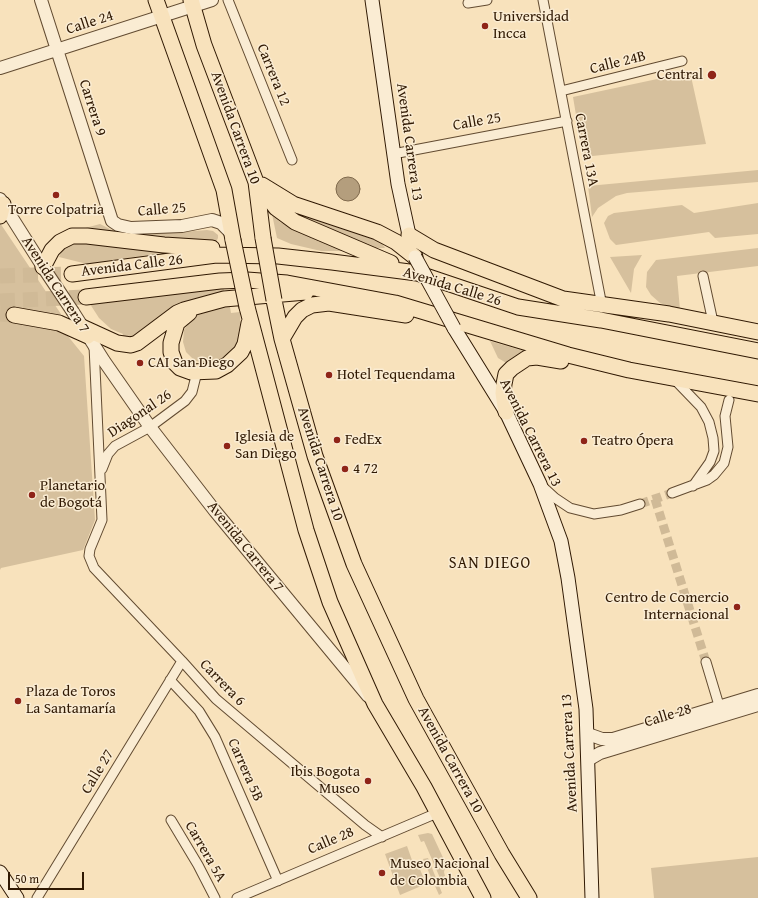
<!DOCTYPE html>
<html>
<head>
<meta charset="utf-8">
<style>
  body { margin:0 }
  #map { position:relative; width:758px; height:898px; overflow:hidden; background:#f8e2bc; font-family:"Gentium Book Plus",serif }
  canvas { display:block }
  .scale { position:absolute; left:8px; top:872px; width:76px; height:18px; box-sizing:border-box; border:2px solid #301903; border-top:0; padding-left:5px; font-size:12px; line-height:14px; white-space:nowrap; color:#301903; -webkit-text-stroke:3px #faecd3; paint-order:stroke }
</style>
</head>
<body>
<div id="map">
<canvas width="758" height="898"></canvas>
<div class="scale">50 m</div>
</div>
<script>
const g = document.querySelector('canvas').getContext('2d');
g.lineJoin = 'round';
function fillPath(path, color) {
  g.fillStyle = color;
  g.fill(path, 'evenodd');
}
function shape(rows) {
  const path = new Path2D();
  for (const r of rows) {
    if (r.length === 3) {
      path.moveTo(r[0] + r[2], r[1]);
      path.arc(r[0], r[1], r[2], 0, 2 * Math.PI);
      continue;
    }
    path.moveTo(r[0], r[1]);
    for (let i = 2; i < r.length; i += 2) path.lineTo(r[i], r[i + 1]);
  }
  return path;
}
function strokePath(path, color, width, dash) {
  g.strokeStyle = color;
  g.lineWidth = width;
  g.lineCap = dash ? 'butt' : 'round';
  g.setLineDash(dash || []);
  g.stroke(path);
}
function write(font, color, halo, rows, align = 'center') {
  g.font = font + ' "Gentium Book Plus",serif';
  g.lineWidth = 3;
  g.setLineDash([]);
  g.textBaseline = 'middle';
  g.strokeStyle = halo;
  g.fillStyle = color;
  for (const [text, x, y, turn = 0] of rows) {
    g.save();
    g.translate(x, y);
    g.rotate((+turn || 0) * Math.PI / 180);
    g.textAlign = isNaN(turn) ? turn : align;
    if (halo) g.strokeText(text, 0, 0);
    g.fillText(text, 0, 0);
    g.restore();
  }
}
const green = shape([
  [690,72,706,144,583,157,573,97],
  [758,170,758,182,627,193,616,196,598,208,592,217,588,186],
  [758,203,758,234,715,238,709,232,616,245,610,239,604,223,608,216,614,213,682,205,694,213],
  [288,210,381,242,385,248,375,248,345,238,303,220],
  [272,214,280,222,301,233,346,247,343,251,321,251,291,244,277,238],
  [0,223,69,326,14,315,3,314,3,318,63,330,84,356,95,520,83,550,1,568,0,570],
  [100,224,118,233,171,233,207,230,213,231,218,235,218,238,216,242,63,234],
  [69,242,182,250,87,264,59,257,63,248],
  [758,248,758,266,677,276,680,310,660,303,651,295,646,287,647,272,656,260],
  [642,255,634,269,631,293,610,257],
  [223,284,224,291,198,299,134,338,122,338,123,334,111,329,99,318,90,304,101,300],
  [229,301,231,313,240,312,241,330,235,348,225,358,218,362,204,364,194,360,186,352,183,342,184,330,194,315],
  [490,341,527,352,508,364,498,358],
  [428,833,432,834,446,864,444,872,445,876,440,878,424,841,421,842,418,835],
  [407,846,413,863,417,862,426,884,400,895,385,854],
  [758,857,758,898,654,898,651,868],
  [428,858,442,893,439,895,423,859]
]);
const water = shape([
  [348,189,12]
]);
const minorTunnel = shape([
  [655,499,706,662],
  [640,504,672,493]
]);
const primaryTunnel = shape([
  [0,276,72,274],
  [0,301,86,297],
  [0,314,14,315]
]);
const minor = shape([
  [228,0,292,160],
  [543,0,602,306],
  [468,3,487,0],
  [561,91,682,61],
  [393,154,567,121],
  [703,276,713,322],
  [94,346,102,520,90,549,89,556,94,568,182,661,216,699,365,825,382,837],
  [674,379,701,407,709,422,713,438,714,451,710,462,693,486],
  [102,469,108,454,115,446,150,427,185,401,192,392,197,372],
  [543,487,555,498,570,508,594,514,621,510,640,504],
  [672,493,707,480,714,475,724,463,728,447,725,416,729,400],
  [706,662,721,712],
  [170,680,199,711,215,737,278,881],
  [171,820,198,865,215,898],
  [37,898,182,661],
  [237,898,437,813]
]);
const tertiary = shape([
  [41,0,112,221,118,225,131,228,182,226,212,220,221,223,232,234],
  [0,68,212,0],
  [0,199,45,270],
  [73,312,104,361,150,427,215,511,368,696],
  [588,734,602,739,613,739,758,695],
  [588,760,600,753,758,705]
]);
const secondary = shape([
  [372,0,398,184,411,244],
  [454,328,506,412,540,484,561,541,568,578,586,709,592,898],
  [0,872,17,898]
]);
const primary = shape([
  [156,0,224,190,233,240],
  [191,0,204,45,256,182,263,238],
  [262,185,293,204,377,232,396,242,415,257],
  [259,186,276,208,295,222,391,263],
  [0,216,3,204],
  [409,235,434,250,563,299,669,314,758,332],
  [43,267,52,250,60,242,72,236,87,236,164,245,212,248],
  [72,274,216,255,278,256,332,262,417,273,518,307,601,320,758,351],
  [86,297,220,281,247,280,287,283,395,303,568,355,629,370,758,394],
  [274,300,282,339,315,456,354,564,416,699,502,854,529,898],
  [247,307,306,530,330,602,375,704,424,787,483,898],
  [189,313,177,323,171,343,171,352,175,363,180,368,191,372,216,371,227,365,241,352,245,344,249,323],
  [14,315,59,323,88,336],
  [82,327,117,343,131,345,137,343,177,313,184,310,224,299,306,292],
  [282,339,295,317,302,310,312,305,329,303,406,315],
  [506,412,503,393,504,384,506,374,512,368,527,358,537,357,561,361]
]);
const tertiaryBridge = shape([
  [45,270,73,312]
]);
const secondaryBridge = shape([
  [415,257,454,328]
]);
const primaryBridge = shape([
  [263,238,274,300],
  [233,240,247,307]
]);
const markers = [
  [485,26,4,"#8f2418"],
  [712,75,5,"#8f2418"],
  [56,195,4,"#8f2418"],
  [140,363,4,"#8f2418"],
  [329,375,4,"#8f2418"],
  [337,440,4,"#8f2418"],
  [584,441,4,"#8f2418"],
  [227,446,4,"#8f2418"],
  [345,469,4,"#8f2418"],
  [32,495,4,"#8f2418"],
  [737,607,4,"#8f2418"],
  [18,701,4,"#8f2418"],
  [368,781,4,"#8f2418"],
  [382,873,4,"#8f2418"]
];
const poiNames = [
  ["Universidad",493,17],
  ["Incca",493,34],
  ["Central",703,75,"right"],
  ["Torre Colpatria",56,210,"center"],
  ["CAI San Diego",148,363],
  ["Hotel Tequendama",337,375],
  ["Iglesia de",235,437],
  ["San Diego",235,454],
  ["FedEx",345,440],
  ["Teatro Ópera",592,441],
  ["4 72",353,469],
  ["Planetario",40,486],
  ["de Bogotá",40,503],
  ["Centro de Comercio",729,598,"right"],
  ["Internacional",729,615,"right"],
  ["Plaza de Toros",26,692],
  ["La Santamaría",26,709],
  ["Ibis Bogota",360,772,"right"],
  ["Museo",360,789,"right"],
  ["Museo Nacional",390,864],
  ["de Colombia",390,881]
];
const streetNames = [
  ["Calle 24",90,23,-18],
  ["Calle 24B",618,63,-14],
  ["Carrera 12",273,75,68],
  ["Carrera 9",92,108,72],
  ["Calle 25",477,122,-10],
  ["Avenida Carrera 10",235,128,70],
  ["Avenida Carrera 13",409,142,82],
  ["Carrera 13A",586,150,79],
  ["Calle 25",162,210,-5],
  ["Avenida Calle 26",132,266,-7],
  ["Avenida Carrera 7",55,285,57],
  ["Avenida Calle 26",452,287,17],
  ["Diagonal 26",140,414,-34],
  ["Avenida Carrera 13",530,433,63],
  ["Avenida Carrera 10",320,464,72],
  ["Avenida Carrera 7",245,547,51],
  ["Carrera 6",222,683,46],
  ["Calle 28",668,716,-17],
  ["Avenida Carrera 13",570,753,-93],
  ["Avenida Carrera 10",450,760,61],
  ["Carrera 5B",245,770,66],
  ["Calle 27",98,772,-59],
  ["Calle 28",331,841,-23],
  ["Carrera 5A",205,852,60]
];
const neighbourhoodNames = [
  ["SAN DIEGO",490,564]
];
fillPath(green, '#d6c09d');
fillPath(water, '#b49e7d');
strokePath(water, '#7f694c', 1);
strokePath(minorTunnel, '#d0ba97', 9, [9, 4.5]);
strokePath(primaryTunnel, '#d0ba97', 15, [15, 8]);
strokePath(minor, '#624b31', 11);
strokePath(tertiary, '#624b31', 14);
strokePath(secondary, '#301903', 15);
strokePath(primary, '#301903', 17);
strokePath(minor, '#faecd3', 9);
strokePath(tertiary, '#faecd3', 12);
strokePath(secondary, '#faecd3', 13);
strokePath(primary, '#f8e2bc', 15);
strokePath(tertiaryBridge, '#624b31', 14, []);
strokePath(secondaryBridge, '#301903', 15, []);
strokePath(primaryBridge, '#301903', 17, []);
strokePath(tertiaryBridge, '#faecd3', 12);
strokePath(secondaryBridge, '#faecd3', 13);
strokePath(primaryBridge, '#f8e2bc', 15);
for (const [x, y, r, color] of markers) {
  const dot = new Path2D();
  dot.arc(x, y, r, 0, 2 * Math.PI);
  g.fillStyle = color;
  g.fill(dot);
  strokePath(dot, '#faecd3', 1.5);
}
write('15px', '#301903', '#faecd3', poiNames, 'left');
write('15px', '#301903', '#faecd3', streetNames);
g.letterSpacing = '1px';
write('16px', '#301903', '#faecd3', neighbourhoodNames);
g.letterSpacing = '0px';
</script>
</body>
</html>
